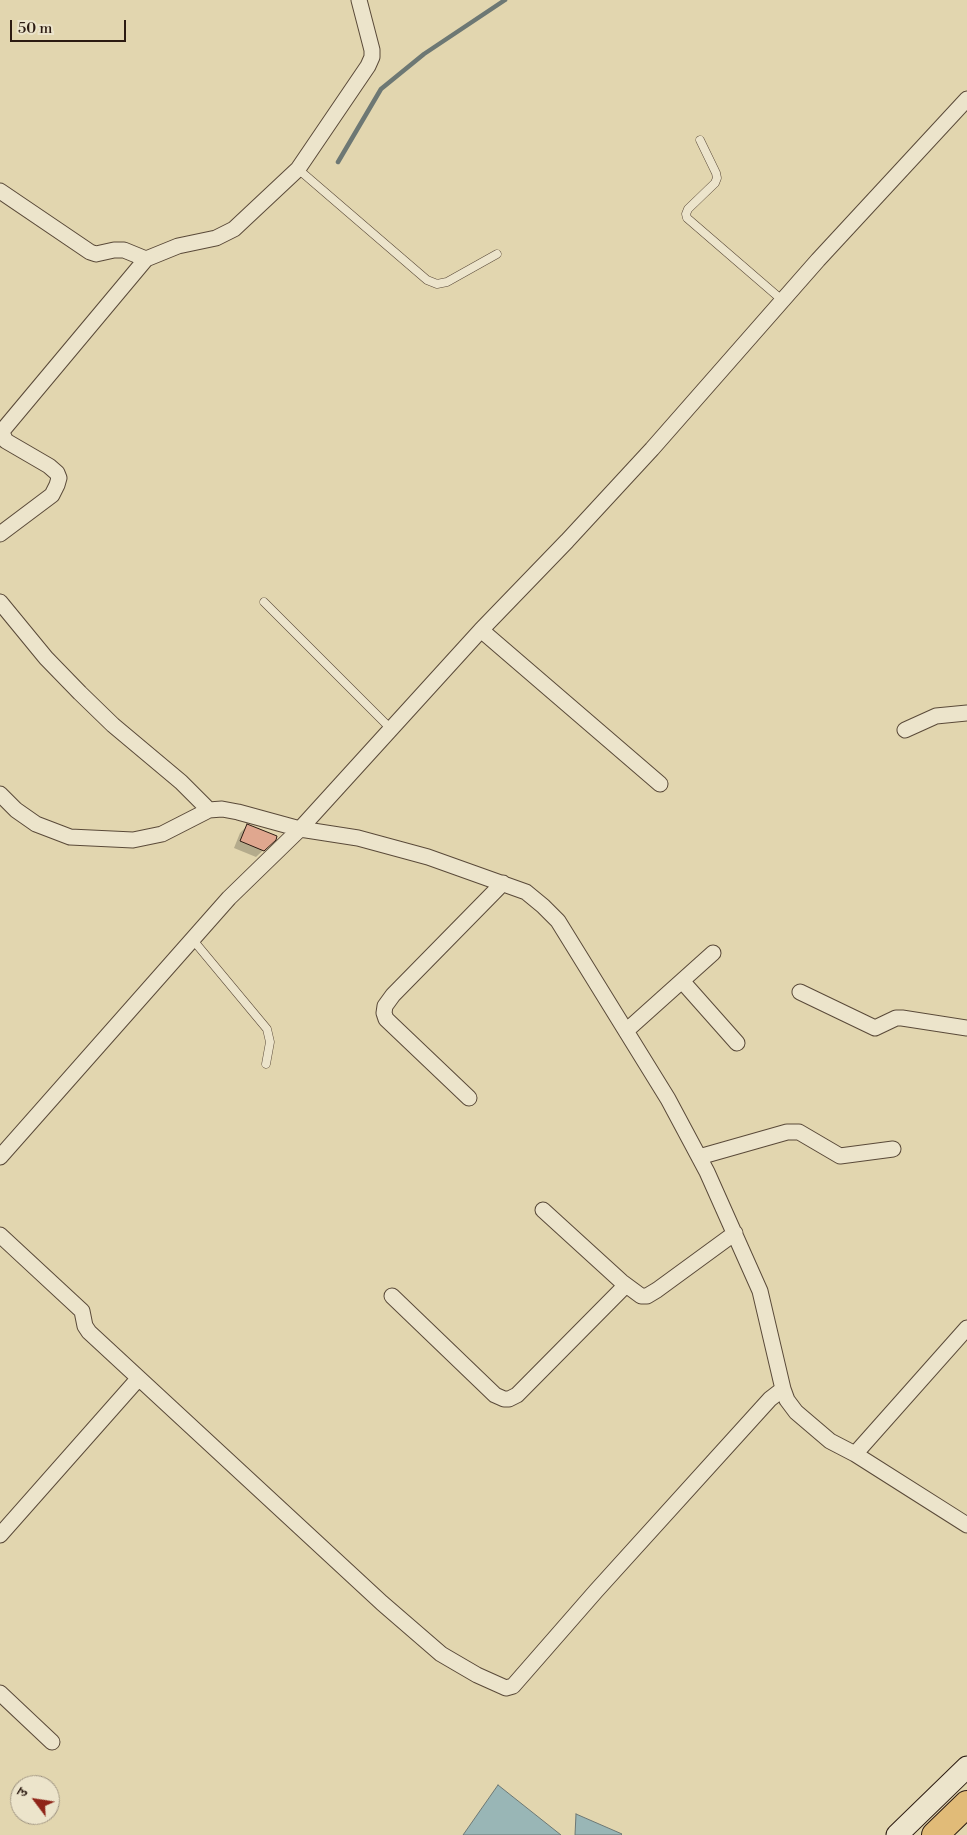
<!DOCTYPE html>
<html>
<head>
<meta charset="utf-8">
<style>
  body { margin:0 }
  #map { position:relative; width:967px; height:1835px; overflow:hidden; background:#e2d6af; font-family:"Libre Bodoni","Noto Serif Devanagari",serif }
  canvas { display:block }
  .north { position:absolute; left:10px; top:1775px; width:50px; height:50px; box-sizing:border-box; background:#ece4cb; border:1px solid #9f9481; border-radius:50%; rotate:301deg; font-size:14px; font-weight:700; line-height:20px; text-align:center; color:#2c1b12 }
  .north::after { content:''; display:block; margin:auto; width:18px; height:22px; background:#8f2418; clip-path:polygon(50% 0,100% 100%,50% 72%,0 100%) }
  .scale { position:absolute; left:10px; top:20px; width:116px; height:22px; box-sizing:border-box; border:2px solid #2c1b12; border-top:0; padding-left:6px; font-size:15px; line-height:18px; white-space:nowrap; color:#2c1b12; -webkit-text-stroke:4px #ece4cb; paint-order:stroke }
</style>
</head>
<body>
<div id="map">
<canvas width="967" height="1835"></canvas>
<div class="north">उ</div>
<div class="scale">50 m</div>
</div>
<script>
const g = document.querySelector('canvas').getContext('2d');
g.lineJoin = 'round';
function fillPath(path, color) {
  g.fillStyle = color;
  g.fill(path, 'evenodd');
}
function shape(rows) {
  const path = new Path2D();
  for (const r of rows) {
    path.moveTo(r[0], r[1]);
    for (let i = 2; i < r.length; i += 2) path.lineTo(r[i], r[i + 1]);
  }
  return path;
}
function strokePath(path, color, width, dash) {
  g.strokeStyle = color;
  g.lineWidth = width;
  g.lineCap = dash ? 'butt' : 'round';
  g.setLineDash(dash || []);
  g.stroke(path);
}
const water = shape([
  [498,1785,561,1835,463,1835,498,1785],
  [576,1814,622,1834,621,1835,575,1835,576,1814]
]);
const shadow = shape([
  [247,826,275,839,256,857,234,848,240,833]
]);
const stream = shape([
  [338,162,381,89,424,54,505,0]
]);
const building = shape([
  [247,824,277,836,276,840,264,851,240,841,247,824]
]);
const lane = shape([
  [700,140,716,173,717,178,715,183,688,209,686,214,687,218,782,300],
  [298,169,427,280,437,284,447,282,497,254],
  [264,602,391,729],
  [193,940,267,1029,270,1042,266,1064]
]);
const street = shape([
  [0,191,90,252,96,254,114,250,124,250,146,259],
  [0,534,52,495,57,485,59,478,57,473,49,466,6,441,3,435,3,430,146,259,178,246,216,238,234,229,298,169,368,66,372,57,372,50,359,0],
  [0,602,46,658,80,693,113,725,181,782,209,810],
  [481,630,660,784],
  [905,730,936,716,967,713],
  [0,794,16,810,36,824,70,837,133,840,162,834,209,810,222,809,238,812,300,829,358,838,428,857,526,892,543,906,558,921,668,1099,707,1172,760,1291,783,1389,787,1400,796,1412,830,1441,855,1454,967,1525],
  [682,981,737,1043],
  [800,992,875,1028,896,1018,902,1018,967,1028],
  [626,1031,713,953],
  [469,1098,386,1019,384,1013,385,1006,393,995,503,883],
  [0,1157,229,898,300,829,481,630,567,541,652,449,818,260,967,99],
  [699,1157,787,1132,799,1132,840,1156,893,1149],
  [543,1210,622,1282,641,1296,647,1296,657,1290,735,1233],
  [0,1235,82,1311,85,1326,89,1332,382,1603,441,1654,477,1675,506,1688,513,1686,596,1591,770,1399,783,1389],
  [392,1296,495,1395,504,1399,509,1399,517,1395,626,1285],
  [855,1454,967,1328],
  [0,1535,138,1379],
  [0,1693,52,1742]
]);
const secondary = shape([
  [897,1835,967,1767]
]);
const highway = shape([
  [935,1835,967,1804]
]);
fillPath(water, '#99b6b6');
strokePath(water, '#6d7874', 1);
fillPath(shadow, '#0003');
strokePath(stream, '#6d7874', 4.5);
fillPath(building, '#e0a78f');
strokePath(building, '#2c1b12', 1);
strokePath(lane, '#5a4a39', 9);
strokePath(street, '#5a4a39', 17);
strokePath(secondary, '#2c1b12', 23);
strokePath(highway, '#2c1b12', 28);
strokePath(lane, '#ece4cb', 8);
strokePath(street, '#ece4cb', 15);
strokePath(secondary, '#ece4cb', 21);
strokePath(highway, '#e1bb78', 26);
</script>
</body>
</html>
